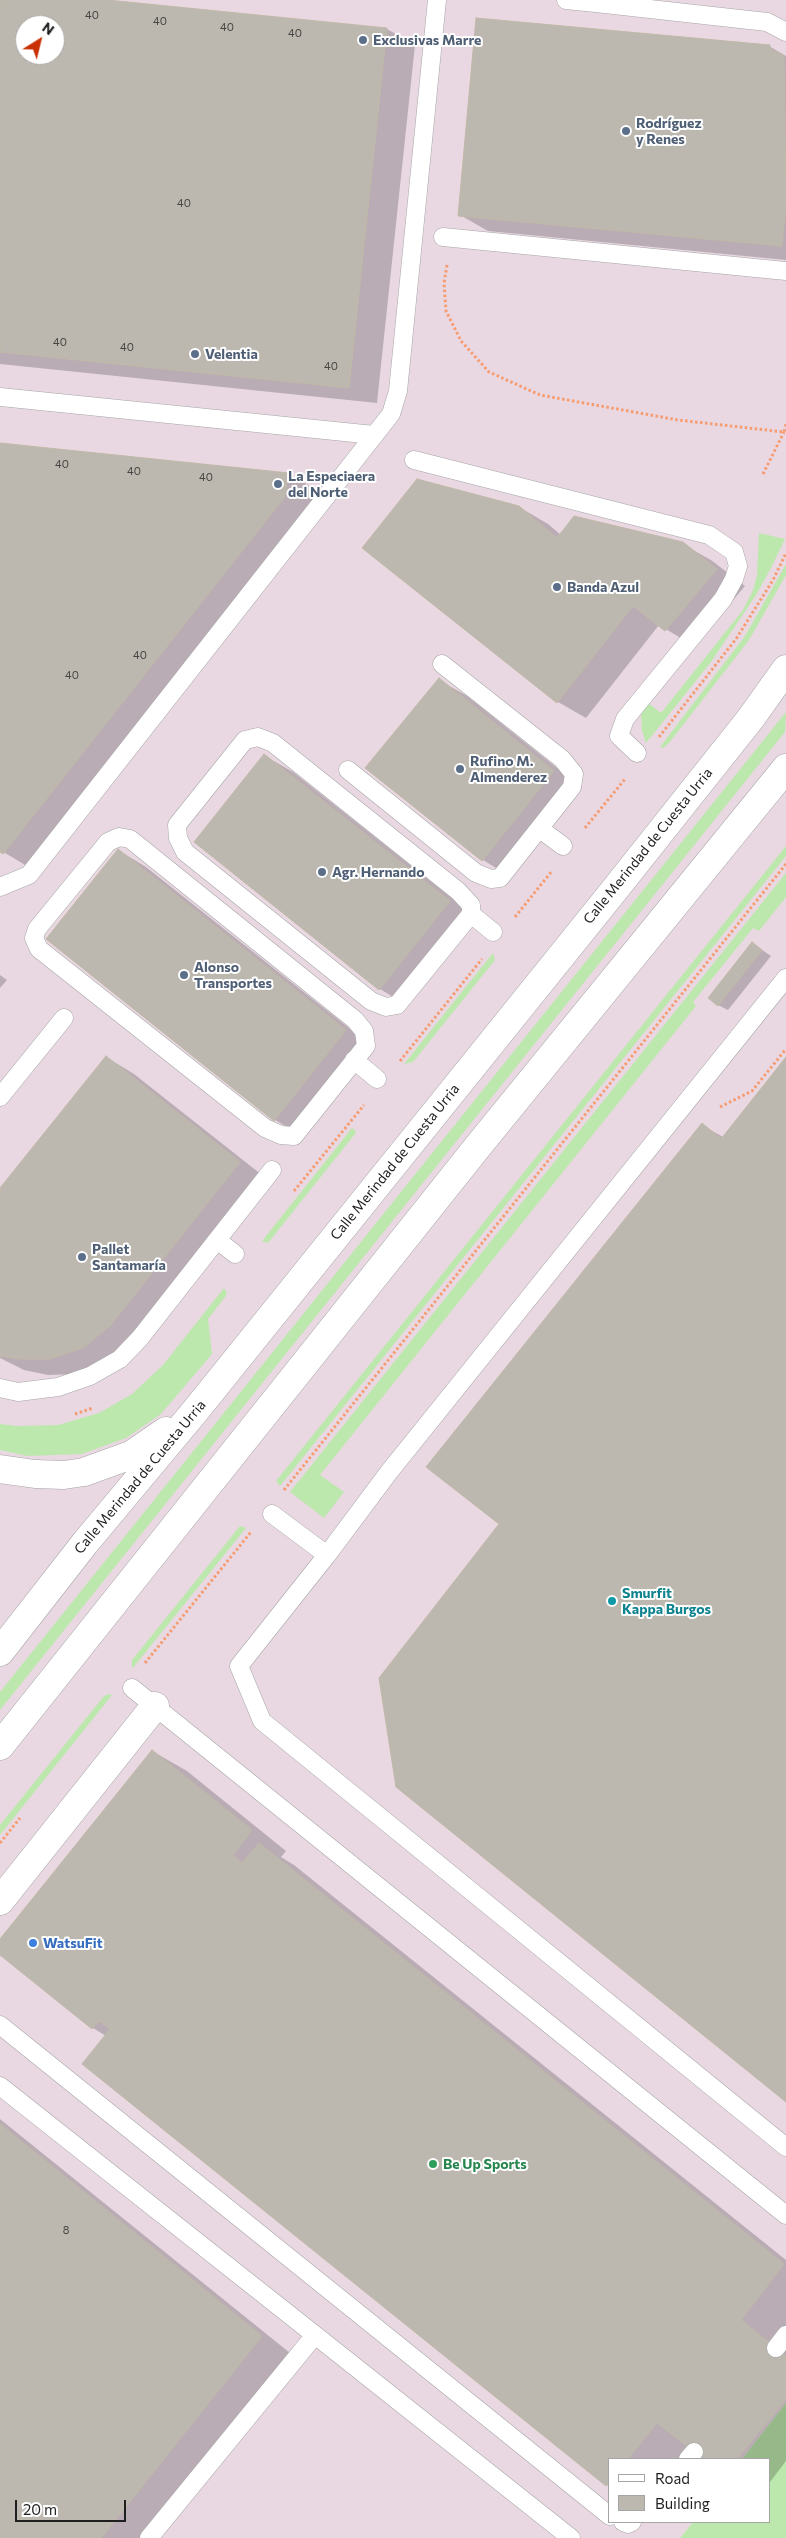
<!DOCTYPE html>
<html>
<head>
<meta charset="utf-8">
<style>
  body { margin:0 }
  #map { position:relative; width:786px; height:2538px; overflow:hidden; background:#f0efe6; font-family:Commissioner,sans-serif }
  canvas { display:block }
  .legend { position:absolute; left:608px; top:2458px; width:162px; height:65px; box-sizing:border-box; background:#fff; border:1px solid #a5a5a5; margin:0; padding:6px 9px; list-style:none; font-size:15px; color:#1f1f1f }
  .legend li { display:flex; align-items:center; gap:10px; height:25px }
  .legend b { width:25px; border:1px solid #a5a5a5 }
  .north { position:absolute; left:15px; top:15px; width:50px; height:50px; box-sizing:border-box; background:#fff; border:1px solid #a5a5a5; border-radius:50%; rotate:36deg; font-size:14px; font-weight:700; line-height:20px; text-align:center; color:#1f1f1f }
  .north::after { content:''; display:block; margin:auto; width:18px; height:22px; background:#c93105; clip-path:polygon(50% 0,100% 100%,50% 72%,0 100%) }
  .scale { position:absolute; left:15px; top:2500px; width:111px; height:22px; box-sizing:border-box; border:2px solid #1f1f1f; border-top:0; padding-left:6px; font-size:15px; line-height:18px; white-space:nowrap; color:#1f1f1f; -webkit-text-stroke:4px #fff; paint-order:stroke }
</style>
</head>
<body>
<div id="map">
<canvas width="786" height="2538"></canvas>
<ul class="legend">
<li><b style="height:6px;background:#fff"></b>Road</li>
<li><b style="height:14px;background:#bcb8af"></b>Building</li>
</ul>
<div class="north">N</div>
<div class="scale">20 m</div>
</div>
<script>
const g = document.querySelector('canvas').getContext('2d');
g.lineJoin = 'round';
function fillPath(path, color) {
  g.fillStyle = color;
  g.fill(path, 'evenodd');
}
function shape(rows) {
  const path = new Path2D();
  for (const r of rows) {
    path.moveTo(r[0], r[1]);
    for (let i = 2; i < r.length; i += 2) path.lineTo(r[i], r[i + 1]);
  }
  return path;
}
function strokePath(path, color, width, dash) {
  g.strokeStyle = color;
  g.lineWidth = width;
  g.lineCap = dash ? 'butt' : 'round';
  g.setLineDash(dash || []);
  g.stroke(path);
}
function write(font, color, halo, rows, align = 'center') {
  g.font = font + ' Commissioner,sans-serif';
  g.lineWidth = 4;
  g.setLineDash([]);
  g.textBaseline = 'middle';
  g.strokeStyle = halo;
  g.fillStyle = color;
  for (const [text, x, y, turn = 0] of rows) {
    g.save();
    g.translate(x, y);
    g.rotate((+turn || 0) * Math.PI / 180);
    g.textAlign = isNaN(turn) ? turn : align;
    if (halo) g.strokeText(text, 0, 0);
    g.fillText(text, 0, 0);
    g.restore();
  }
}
const industrial = shape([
  [0,0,786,0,786,2403,742,2459,610,2459,610,2522,693,2522,680,2538,0,2538],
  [25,25,55,25,55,55,25,55]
]);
const grass = shape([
  [759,533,785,539,770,570,756,595,711,662,646,743,642,731,641,715,648,703,661,713,743,610,753,590,757,575],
  [786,564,786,575,749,640,669,743,663,748,660,747,745,636],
  [786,712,785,732,0,1710,0,1692],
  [786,846,786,856,280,1486,276,1481],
  [786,873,786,897,759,931,753,928,693,1002,696,1006,320,1475,344,1492,324,1518,290,1492],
  [493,953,495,960,413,1062,404,1064],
  [352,1128,356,1131,355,1134,268,1243,262,1241],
  [224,1288,227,1293,225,1297,208,1319,212,1354,161,1414,126,1438,82,1454,27,1456,0,1450,0,1424,18,1426,58,1425,99,1413,132,1394,163,1365],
  [240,1526,246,1528,132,1669,132,1660],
  [109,1694,112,1695,0,1835,0,1825,104,1696],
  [786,2403,786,2538,680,2538,693,2522,770,2522,770,2459,742,2459]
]);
const shadow = shape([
  [0,0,95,0,387,29,415,45,377,403,0,364],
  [25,25,55,25,55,55,25,55],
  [769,46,786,56,786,260,488,231,460,215],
  [0,444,289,474,317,490,312,514,32,869,0,850],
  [519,507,548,524,561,535,682,544,711,560,745,586,694,646,659,625,586,718,558,702,364,547],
  [439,680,467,696,582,788,511,877,483,860,366,768],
  [265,756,293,772,477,918,408,1006,380,989,196,842],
  [118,850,146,867,373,1047,303,1136,275,1120],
  [752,943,771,956,728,1010,718,1005],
  [0,975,7,980,0,988],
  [106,1057,134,1074,267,1179,138,1342,79,1374,48,1375,24,1370,0,1358,0,1190],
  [786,1059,786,2101,500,1524,702,1125,723,1137],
  [152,1751,187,1771,286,1851,281,1857,294,1865,786,2260,786,2326,774,2341,786,2350,786,2461,770,2482,770,2459,705,2459,689,2446,679,2459,610,2459,610,2487,607,2485,84,2064,106,2036,93,2028,0,1954,0,1941],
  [0,2119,290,2353,142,2538,0,2538]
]);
const building = shape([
  [0,0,108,0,387,28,349,388,0,352,0,0],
  [25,25,55,25,55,55,25,55,25,25],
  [476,18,770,45,770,48,784,56,786,204,782,246,458,216,476,18],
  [0,443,289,473,284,498,3,854,0,852,0,443],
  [417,479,519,506,557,538,574,516,683,542,717,569,665,631,633,606,557,703,362,548,417,479],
  [439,678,554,771,482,861,365,768,439,678],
  [264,754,450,901,379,990,194,842,264,754],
  [118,849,346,1030,274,1121,46,939,118,849],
  [752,942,762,950,718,1006,708,998,752,942],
  [106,1056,240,1162,110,1326,83,1348,50,1359,19,1359,0,1356,0,1188,106,1056],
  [786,1057,786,2102,396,1787,379,1678,499,1524,426,1467,702,1123,721,1139,786,1057],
  [152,1750,252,1830,233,1855,242,1863,259,1843,784,2264,741,2320,786,2356,786,2399,737,2459,703,2459,657,2423,628,2459,610,2459,610,2482,606,2486,82,2064,110,2029,99,2021,92,2029,0,1955,0,1939,152,1750],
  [0,2124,262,2336,101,2538,0,2538,0,2124]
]);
const path = shape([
  [447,265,444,283,446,311,461,341,489,372,540,395,678,420,784,432,786,424],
  [763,474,784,432],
  [659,737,736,639,773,580,786,553],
  [585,828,625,779],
  [515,917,552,871],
  [400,1061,482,959],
  [720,1107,752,1091,786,1049],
  [294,1191,364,1105],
  [75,1414,93,1408],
  [284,1490,786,864],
  [145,1663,251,1532],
  [0,1843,20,1818]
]);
const service = shape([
  [566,0,596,3],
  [597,0,596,3,767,22,786,32],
  [443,237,786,271],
  [0,397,374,435],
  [414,460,709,535,734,552,738,566,734,579,723,599,625,719,619,736,637,753],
  [348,770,476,873,491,879,500,878,572,787,574,774,562,759,442,664],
  [540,829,563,846],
  [119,837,130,839,355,1020,364,1031,366,1046,294,1136,281,1135,265,1128,39,949,34,938,37,929,108,842,119,837],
  [0,887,29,875,391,414,398,391,437,0],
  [471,914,471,905,458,891,273,743,258,737,245,740,177,825,178,838,185,852,371,1001,386,1007,397,1005,471,914,493,932],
  [354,1060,377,1079],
  [0,1097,64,1018],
  [217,1240,272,1170],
  [0,1388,18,1392,58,1387,90,1376,120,1359,140,1338,217,1240,235,1254],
  [272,1514,327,1555,239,1666,262,1721,786,2147],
  [327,1555,389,1472,786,978],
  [132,1688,786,2215],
  [0,2025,610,2516],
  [0,2086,315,2335,149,2538],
  [315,2335,571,2538],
  [776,2348,786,2335],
  [688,2459,694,2452],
  [623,2522,628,2524,632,2522]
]);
const minor = shape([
  [0,1469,35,1474,64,1475,84,1472,131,1455,166,1431],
  [0,1652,85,1543,196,1410,616,888,751,718,786,669],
  [0,1746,479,1145,786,768],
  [0,1901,155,1706]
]);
const markers = [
  [363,40,5,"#5c6f8a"],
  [626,131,5,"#5c6f8a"],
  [195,354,5,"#5c6f8a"],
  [278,484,5,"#5c6f8a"],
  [557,587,5,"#5c6f8a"],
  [460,769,5,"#5c6f8a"],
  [322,872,5,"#5c6f8a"],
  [184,975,5,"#5c6f8a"],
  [82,1257,5,"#5c6f8a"],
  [612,1601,5,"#0f9aa8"],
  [33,1943,5,"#3f7fe0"],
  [433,2164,5,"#2e9e5b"]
];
const numberNames = [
  ["40",92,15],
  ["40",160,21],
  ["40",227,27],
  ["40",295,33],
  ["40",184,203],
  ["40",60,342],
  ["40",127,347],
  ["40",331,366],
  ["40",62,464],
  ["40",134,471],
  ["40",206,477],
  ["40",140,655],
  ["40",72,675],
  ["8",66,2230]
];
const serviceNames = [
  ["Exclusivas Marre",373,40],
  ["Rodríguez",636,123],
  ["y Renes",636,139],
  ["Velentia",205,354],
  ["La Especiaera",288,476],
  ["del Norte",288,492],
  ["Banda Azul",567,587],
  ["Rufino M.",470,761],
  ["Almenderez",470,777],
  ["Agr. Hernando",332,872],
  ["Alonso",194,967],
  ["Transportes",194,983],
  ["Pallet",92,1249],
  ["Santamaría",92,1265]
];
const streetNames = [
  ["Calle Merindad de Cuesta Urria",648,846,-51],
  ["Calle Merindad de Cuesta Urria",395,1162,-51],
  ["Calle Merindad de Cuesta Urria",140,1477,-50]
];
const cultureNames = [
  ["Smurfit",622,1593],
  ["Kappa Burgos",622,1609]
];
const shopNames = [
  ["WatsuFit",43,1943]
];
const leisureNames = [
  ["Be Up Sports",443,2164]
];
fillPath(industrial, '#e9d8e2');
fillPath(grass, '#bde8ad');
fillPath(shadow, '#0003');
fillPath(building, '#bcb8af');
strokePath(building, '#c1b9a8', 1);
strokePath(service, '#a6a6a6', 19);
strokePath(minor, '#a6a6a6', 29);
strokePath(path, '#f69c70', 3, [2.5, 2.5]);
strokePath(service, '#fff', 18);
strokePath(minor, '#fff', 28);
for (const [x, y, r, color] of markers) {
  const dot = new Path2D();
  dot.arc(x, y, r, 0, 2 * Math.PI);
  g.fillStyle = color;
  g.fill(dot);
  strokePath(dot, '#fff', 2);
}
write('11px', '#464543', null, numberNames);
write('bold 14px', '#4e5e75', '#fff', serviceNames, 'left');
write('14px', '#1f1f1f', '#fff', streetNames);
write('bold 14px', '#0d838f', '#fff', cultureNames, 'left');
write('bold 14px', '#366cbe', '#fff', shopNames, 'left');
write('bold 14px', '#27864d', '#fff', leisureNames, 'left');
</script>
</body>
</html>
